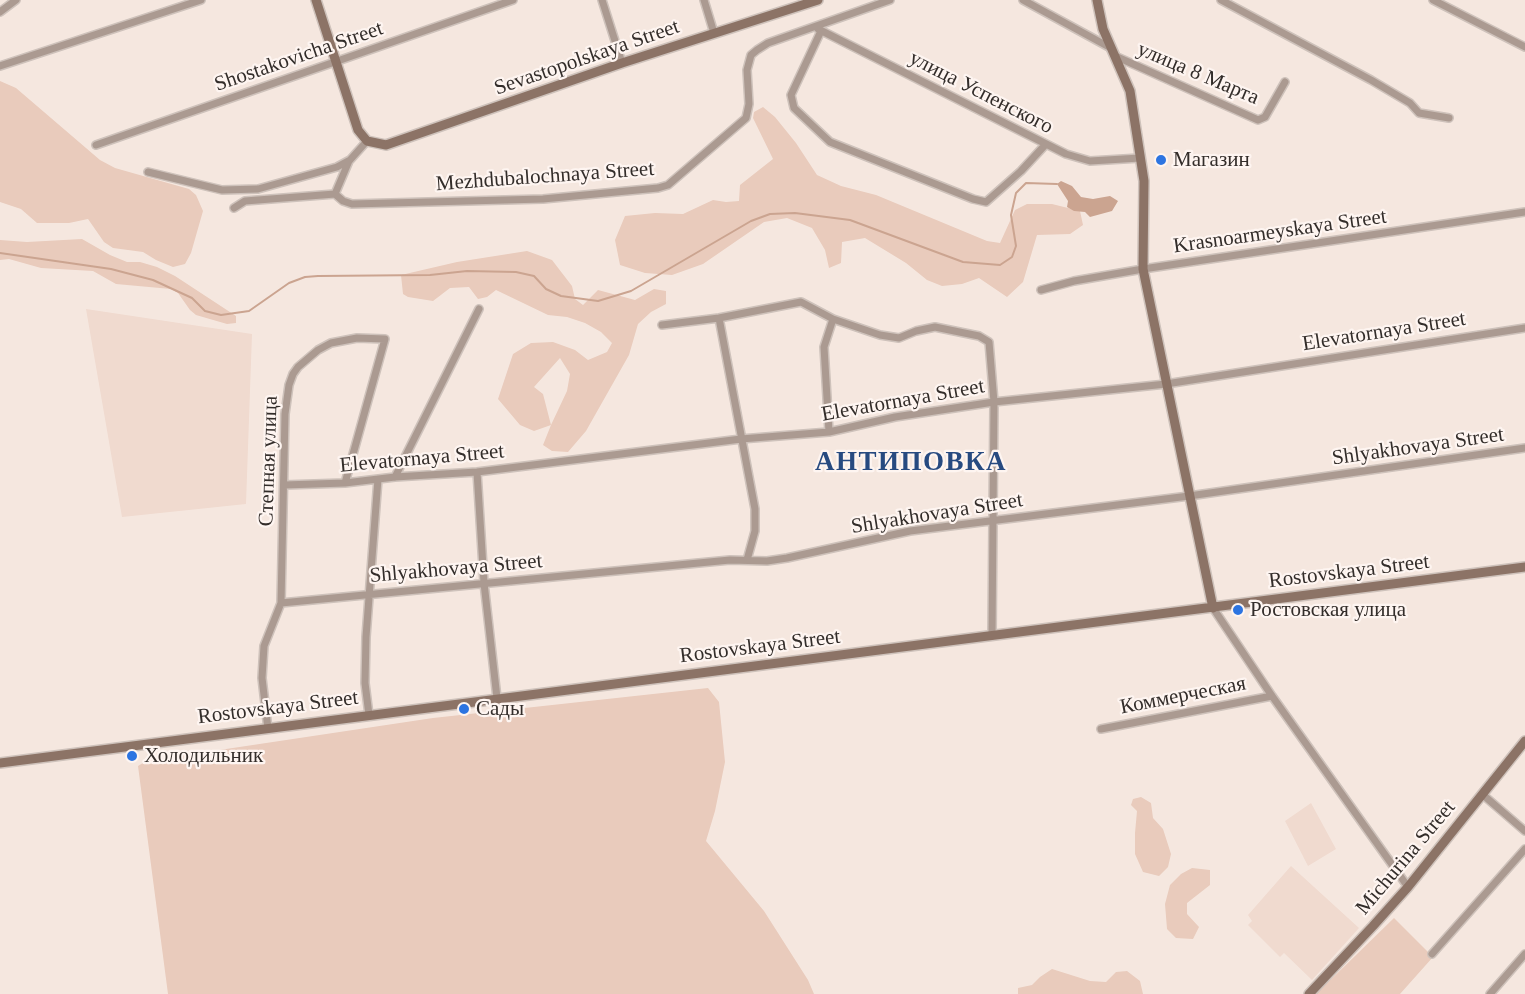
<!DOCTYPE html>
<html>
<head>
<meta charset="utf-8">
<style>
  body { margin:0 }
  canvas { display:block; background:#f5e7df }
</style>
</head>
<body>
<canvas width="1525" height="994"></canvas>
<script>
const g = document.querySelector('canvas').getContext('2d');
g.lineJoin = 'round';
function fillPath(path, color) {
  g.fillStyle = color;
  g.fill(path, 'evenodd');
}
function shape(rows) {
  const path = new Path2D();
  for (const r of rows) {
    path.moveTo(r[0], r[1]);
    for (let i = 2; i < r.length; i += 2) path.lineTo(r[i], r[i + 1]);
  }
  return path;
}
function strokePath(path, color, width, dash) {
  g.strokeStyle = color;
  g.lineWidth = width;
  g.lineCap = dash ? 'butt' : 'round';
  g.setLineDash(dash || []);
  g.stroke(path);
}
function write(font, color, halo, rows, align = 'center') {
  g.font = font + ' "Times New Roman",serif';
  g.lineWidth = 4.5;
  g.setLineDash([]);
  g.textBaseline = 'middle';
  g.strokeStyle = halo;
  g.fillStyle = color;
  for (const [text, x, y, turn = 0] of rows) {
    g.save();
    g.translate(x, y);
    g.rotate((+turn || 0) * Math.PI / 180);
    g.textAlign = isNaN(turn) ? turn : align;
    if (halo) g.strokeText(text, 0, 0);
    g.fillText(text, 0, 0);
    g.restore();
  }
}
const built = shape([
  [86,309,252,334,246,504,122,517],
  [1311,803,1336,849,1308,866,1285,821],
  [1291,866,1359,928,1312,980,1284,953,1280,957,1248,925,1252,921,1248,915]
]);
const green = shape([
  [0,81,16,88,100,160,115,168,189,189,196,195,203,211,191,253,185,264,173,267,156,260,143,252,113,248,104,242,88,219,69,223,37,223,21,209,0,202],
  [763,107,775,117,796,143,817,175,841,186,876,195,987,241,1000,243,1015,210,1027,204,1052,204,1080,211,1083,225,1070,234,1037,235,1023,282,1007,297,979,278,962,284,942,286,927,280,906,263,865,238,842,242,841,263,829,268,825,250,812,228,787,218,764,222,703,264,672,275,645,273,620,265,615,240,625,216,655,213,683,214,713,200,726,202,739,201,740,185,773,159,753,118,754,112],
  [82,239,110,255,127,262,140,262,157,267,175,276,236,316,236,323,227,324,196,315,190,310,178,293,171,289,116,284,93,271,41,268,9,259,0,260,0,240,27,242],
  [527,251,552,260,572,286,575,299,583,305,598,290,635,300,654,289,666,291,666,304,651,312,638,324,629,355,586,431,568,452,552,451,543,445,551,425,534,431,520,425,498,399,513,354,531,343,553,342,575,350,588,360,607,352,612,343,601,332,585,323,567,317,548,315,496,290,487,297,478,299,469,287,450,288,433,301,408,297,403,294,401,275,457,262],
  [560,358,570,374,567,391,551,425,543,394,534,387],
  [708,688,719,702,725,762,715,811,706,841,764,911,808,980,814,994,168,994,138,766,146,761,433,718],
  [1141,797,1151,803,1153,818,1163,829,1171,854,1168,867,1159,876,1143,872,1135,854,1135,833,1137,811,1131,805,1133,799],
  [1192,868,1210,870,1210,885,1187,903,1187,914,1199,927,1193,939,1176,938,1167,929,1165,904,1170,885,1181,874],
  [1394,918,1433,957,1400,994,1316,994],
  [1052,969,1090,981,1106,982,1116,972,1127,971,1140,981,1143,994,1018,994,1018,988,1032,985,1040,977]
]);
const water = shape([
  [1061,181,1072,186,1081,197,1093,199,1110,196,1118,201,1112,211,1090,217,1085,212,1074,211,1067,207,1068,201,1057,184]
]);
const stream = shape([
  [0,253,111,269,153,280,192,298,205,311,221,315,249,311,289,283,305,277,318,276,430,275,467,271,516,272,534,276,546,289,561,296,598,301,631,291,751,221,770,214,795,213,850,220,963,262,1000,265,1012,257,1016,246,1011,215,1016,193,1026,183,1057,184]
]);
const street = shape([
  [602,0,622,63],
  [704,0,714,33],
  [1023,0,1109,47],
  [1221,0,1371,80,1410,103,1419,113,1449,118],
  [1433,0,1525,47],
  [0,12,16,0],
  [818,29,1066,154,1090,161,1140,158],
  [821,31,791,95,794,108,830,142,973,199,986,202,1021,171,1046,144],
  [1115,56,1258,120,1265,117,1285,82],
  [0,66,201,0],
  [96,145,513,0],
  [148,172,222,190,258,189,337,167,350,160,367,141],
  [335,194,343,201,352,204,543,199,658,188,668,185,746,118,749,104,747,70,751,55,757,50,768,43,890,0],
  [335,194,349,161],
  [234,208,245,201,335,194],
  [1041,290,1074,281,1143,269,1525,212],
  [719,318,755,509,755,531,747,560],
  [662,325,719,318,801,302,833,319,880,335,899,338,916,331,935,327,979,336,989,342,994,402,992,636],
  [829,432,824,347,833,319],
  [477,472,484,583,497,698],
  [395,477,479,309],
  [284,485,345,483,395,477,477,472,741,439,829,432,895,417,994,402,1166,384,1525,328],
  [281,603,730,560,767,561,787,558,910,531,1189,496,1525,448],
  [1213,608,1272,696,1408,887],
  [369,715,365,683,366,637,378,479],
  [268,729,262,678,264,646,281,603,285,414,289,385,293,374,298,367,318,350,331,343,357,338,385,339,345,483],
  [1101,729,1272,696],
  [1482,794,1525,831],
  [1432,954,1525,849],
  [1490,994,1525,954]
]);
const secondary = shape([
  [316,0,358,130,367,141,386,145,622,63,818,0],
  [1097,0,1103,29,1130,91,1144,181,1143,269,1213,608],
  [0,763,1525,567],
  [1309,994,1373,926,1408,887,1525,741]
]);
const markers = [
  [1161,160,6,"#2c74e1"],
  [1238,610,6,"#2c74e1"],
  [464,709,6,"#2c74e1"],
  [132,756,6,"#2c74e1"]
];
const streetNames = [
  ["Shostakovicha Street",299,57,-19],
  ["Sevastopolskaya Street",587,58,-19],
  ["улица 8 Марта",1198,74,23],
  ["улица Успенского",981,93,27],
  ["Mezhdubalochnaya Street",545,177,-4],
  ["Krasnoarmeyskaya Street",1280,232,-8],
  ["Elevatornaya Street",1384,332,-9],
  ["Elevatornaya Street",903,401,-10],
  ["Shlyakhovaya Street",1418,447,-8],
  ["Elevatornaya Street",422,459,-5],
  ["Степная улица",269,461,-88],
  ["Shlyakhovaya Street",937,514,-9],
  ["Shlyakhovaya Street",456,569,-5],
  ["Rostovskaya Street",1349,572,-7],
  ["Rostovskaya Street",760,647,-7],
  ["Коммерческая",1183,696,-11],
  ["Rostovskaya Street",278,708,-7],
  ["Michurina Street",1406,858,-50]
];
const poiNames = [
  ["Магазин",1173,160],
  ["Ростовская улица",1250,610],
  ["Сады",476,709],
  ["Холодильник",144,756]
];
const districtNames = [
  ["АНТИПОВКА",911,463]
];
fillPath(built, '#f0dacf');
fillPath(green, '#e9cbbc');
fillPath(water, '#cba490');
strokePath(stream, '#cba490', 2);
strokePath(street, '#cec2bb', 10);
strokePath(secondary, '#cec2bb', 12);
strokePath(street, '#ab9a91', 7);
strokePath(secondary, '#8c7366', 9);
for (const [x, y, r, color] of markers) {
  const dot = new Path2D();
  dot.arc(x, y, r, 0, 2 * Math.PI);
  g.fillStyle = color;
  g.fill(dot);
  strokePath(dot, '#fef5f1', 2);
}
write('21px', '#332d2a', '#fef5f1', streetNames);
write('21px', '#332d2a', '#fef5f1', poiNames, 'left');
g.letterSpacing = '1.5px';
write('bold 27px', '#274a80', '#fef5f1', districtNames);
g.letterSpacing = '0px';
</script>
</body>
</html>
